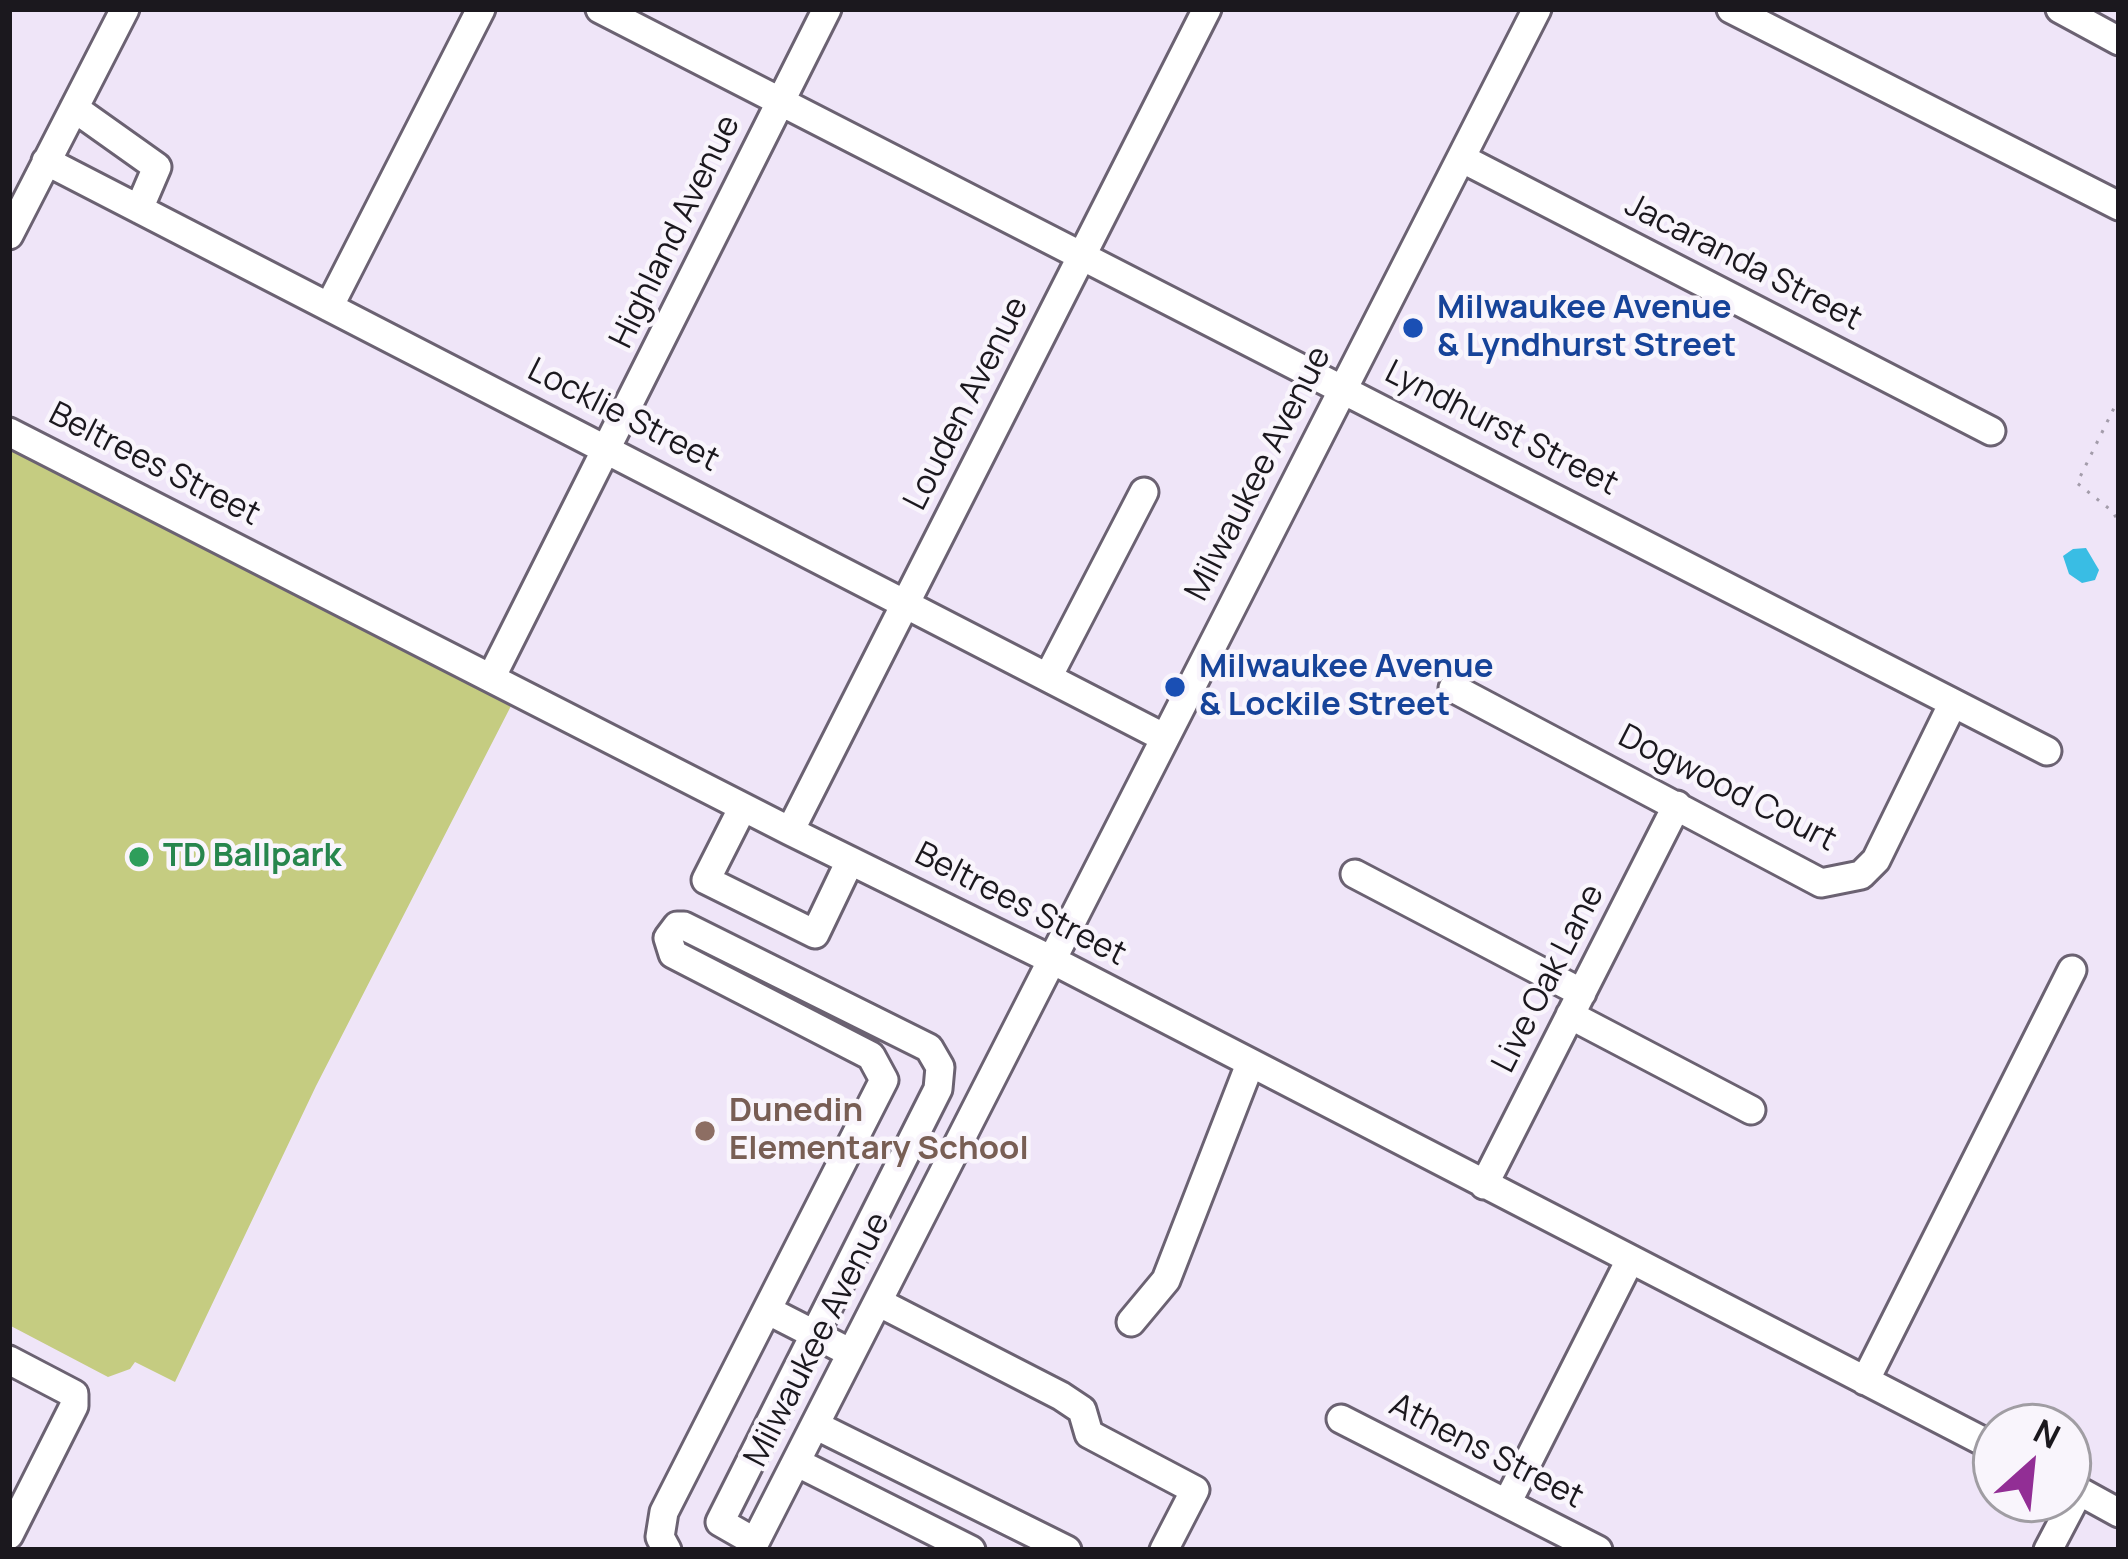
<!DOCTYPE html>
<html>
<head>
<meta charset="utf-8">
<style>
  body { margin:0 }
  #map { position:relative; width:2128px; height:1559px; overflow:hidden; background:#efe5f8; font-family:Manrope,sans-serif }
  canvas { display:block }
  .frame { position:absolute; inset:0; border:12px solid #1b181e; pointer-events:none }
  .north { position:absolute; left:1972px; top:1403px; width:120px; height:120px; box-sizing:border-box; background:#f9f5fc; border:3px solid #a09da3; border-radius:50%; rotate:27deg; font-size:33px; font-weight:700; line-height:48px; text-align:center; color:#1b181e }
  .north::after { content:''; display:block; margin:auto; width:42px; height:54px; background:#922e95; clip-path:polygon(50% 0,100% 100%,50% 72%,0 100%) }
</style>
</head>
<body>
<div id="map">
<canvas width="2128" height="1559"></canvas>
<div class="frame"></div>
<div class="north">N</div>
</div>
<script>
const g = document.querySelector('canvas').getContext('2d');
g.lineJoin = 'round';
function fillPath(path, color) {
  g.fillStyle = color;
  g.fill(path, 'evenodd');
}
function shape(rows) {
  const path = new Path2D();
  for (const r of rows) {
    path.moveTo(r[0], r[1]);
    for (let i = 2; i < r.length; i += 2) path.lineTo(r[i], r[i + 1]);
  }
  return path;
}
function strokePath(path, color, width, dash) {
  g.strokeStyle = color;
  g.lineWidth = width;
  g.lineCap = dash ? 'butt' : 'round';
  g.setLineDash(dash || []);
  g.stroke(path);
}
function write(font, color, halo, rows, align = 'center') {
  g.font = font + ' Manrope,sans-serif';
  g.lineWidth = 9;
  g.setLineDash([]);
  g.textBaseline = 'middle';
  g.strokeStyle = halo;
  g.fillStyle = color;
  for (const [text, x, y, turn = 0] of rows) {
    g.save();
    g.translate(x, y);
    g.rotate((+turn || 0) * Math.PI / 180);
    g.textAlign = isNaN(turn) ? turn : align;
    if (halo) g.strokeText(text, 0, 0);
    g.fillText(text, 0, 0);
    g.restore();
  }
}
const green = shape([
  [9,445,512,704,316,1086,175,1382,135,1362,130,1369,108,1377,9,1325]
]);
const water = shape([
  [2086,548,2099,570,2095,580,2082,583,2069,574,2063,556,2073,549]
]);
const path = shape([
  [2119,398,2077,483,2112,511,2119,522]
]);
const minor = shape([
  [600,9,2047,751],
  [1731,9,2119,206],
  [2060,9,2119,41],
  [74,108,157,167,139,209],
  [1461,158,1991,431],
  [46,161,1165,738],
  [9,235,125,9],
  [329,307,481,9],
  [9,432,790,831,1052,960,1996,1448],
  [1048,677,1144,492],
  [491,678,827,9],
  [1453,688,1821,883,1861,875,1876,860,1953,703],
  [743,807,706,880,815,934,850,861],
  [790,831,1207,9],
  [1355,874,1582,993],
  [1570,1015,1751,1110],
  [1484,1185,1677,805],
  [878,1302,1061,1396,1082,1410,1089,1434,1195,1490,1164,1550],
  [767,1310,851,1353],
  [1131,1322,1166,1280,1250,1064],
  [9,1360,74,1394,74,1406,9,1535],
  [1865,1381,2072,970],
  [1341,1419,1598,1550],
  [815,1425,1067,1550],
  [796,1462,971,1550],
  [2068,1485,2119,1513],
  [1507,1503,1630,1260],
  [667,1550,660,1537,664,1512,884,1080,871,1056,673,954,668,938,677,926,684,926,929,1048,940,1067,938,1089,720,1522,755,1542],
  [751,1550,1537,9],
  [2048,1550,2079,1491]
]);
const markers = [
  [1413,328,12,"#1a4fb4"],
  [1175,687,12,"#1a4fb4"],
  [139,857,12,"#2e9e5b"],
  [705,1131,12,"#8d6e63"]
];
const streetNames = [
  ["Highland Avenue",676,232,-64],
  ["Jacaranda Street",1743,263,27],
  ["Louden Avenue",967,404,-63],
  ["Locklie Street",623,416,27],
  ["Lyndhurst Street",1501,429,27],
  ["Beltrees Street",154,465,27],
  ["Milwaukee Avenue",1259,474,-63],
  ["Dogwood Court",1727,789,27],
  ["Beltrees Street",1020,905,27],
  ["Live Oak Lane",1549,979,-63],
  ["Milwaukee Avenue",818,1340,-63],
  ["Athens Street",1486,1452,27]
];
const transitNames = [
  ["Milwaukee Avenue",1437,309],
  ["& Lyndhurst Street",1437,347],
  ["Milwaukee Avenue",1199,668],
  ["& Lockile Street",1199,706]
];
const leisureNames = [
  ["TD Ballpark",163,857]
];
const educationNames = [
  ["Dunedin",729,1112],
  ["Elementary School",729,1150]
];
fillPath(green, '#c5cc81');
fillPath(water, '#39bde4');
strokePath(minor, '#6b6272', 33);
strokePath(path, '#a39caa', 3, [3, 9]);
strokePath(minor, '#fff', 27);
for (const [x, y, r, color] of markers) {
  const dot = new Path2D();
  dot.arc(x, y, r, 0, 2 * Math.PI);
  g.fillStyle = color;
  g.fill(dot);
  strokePath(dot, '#f9f5fc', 4.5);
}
write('33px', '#1b181e', '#f9f5fc', streetNames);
write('bold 33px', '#164399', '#f9f5fc', transitNames, 'left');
write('bold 33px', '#27864d', '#f9f5fc', leisureNames, 'left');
write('bold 33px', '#785e54', '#f9f5fc', educationNames, 'left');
</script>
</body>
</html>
